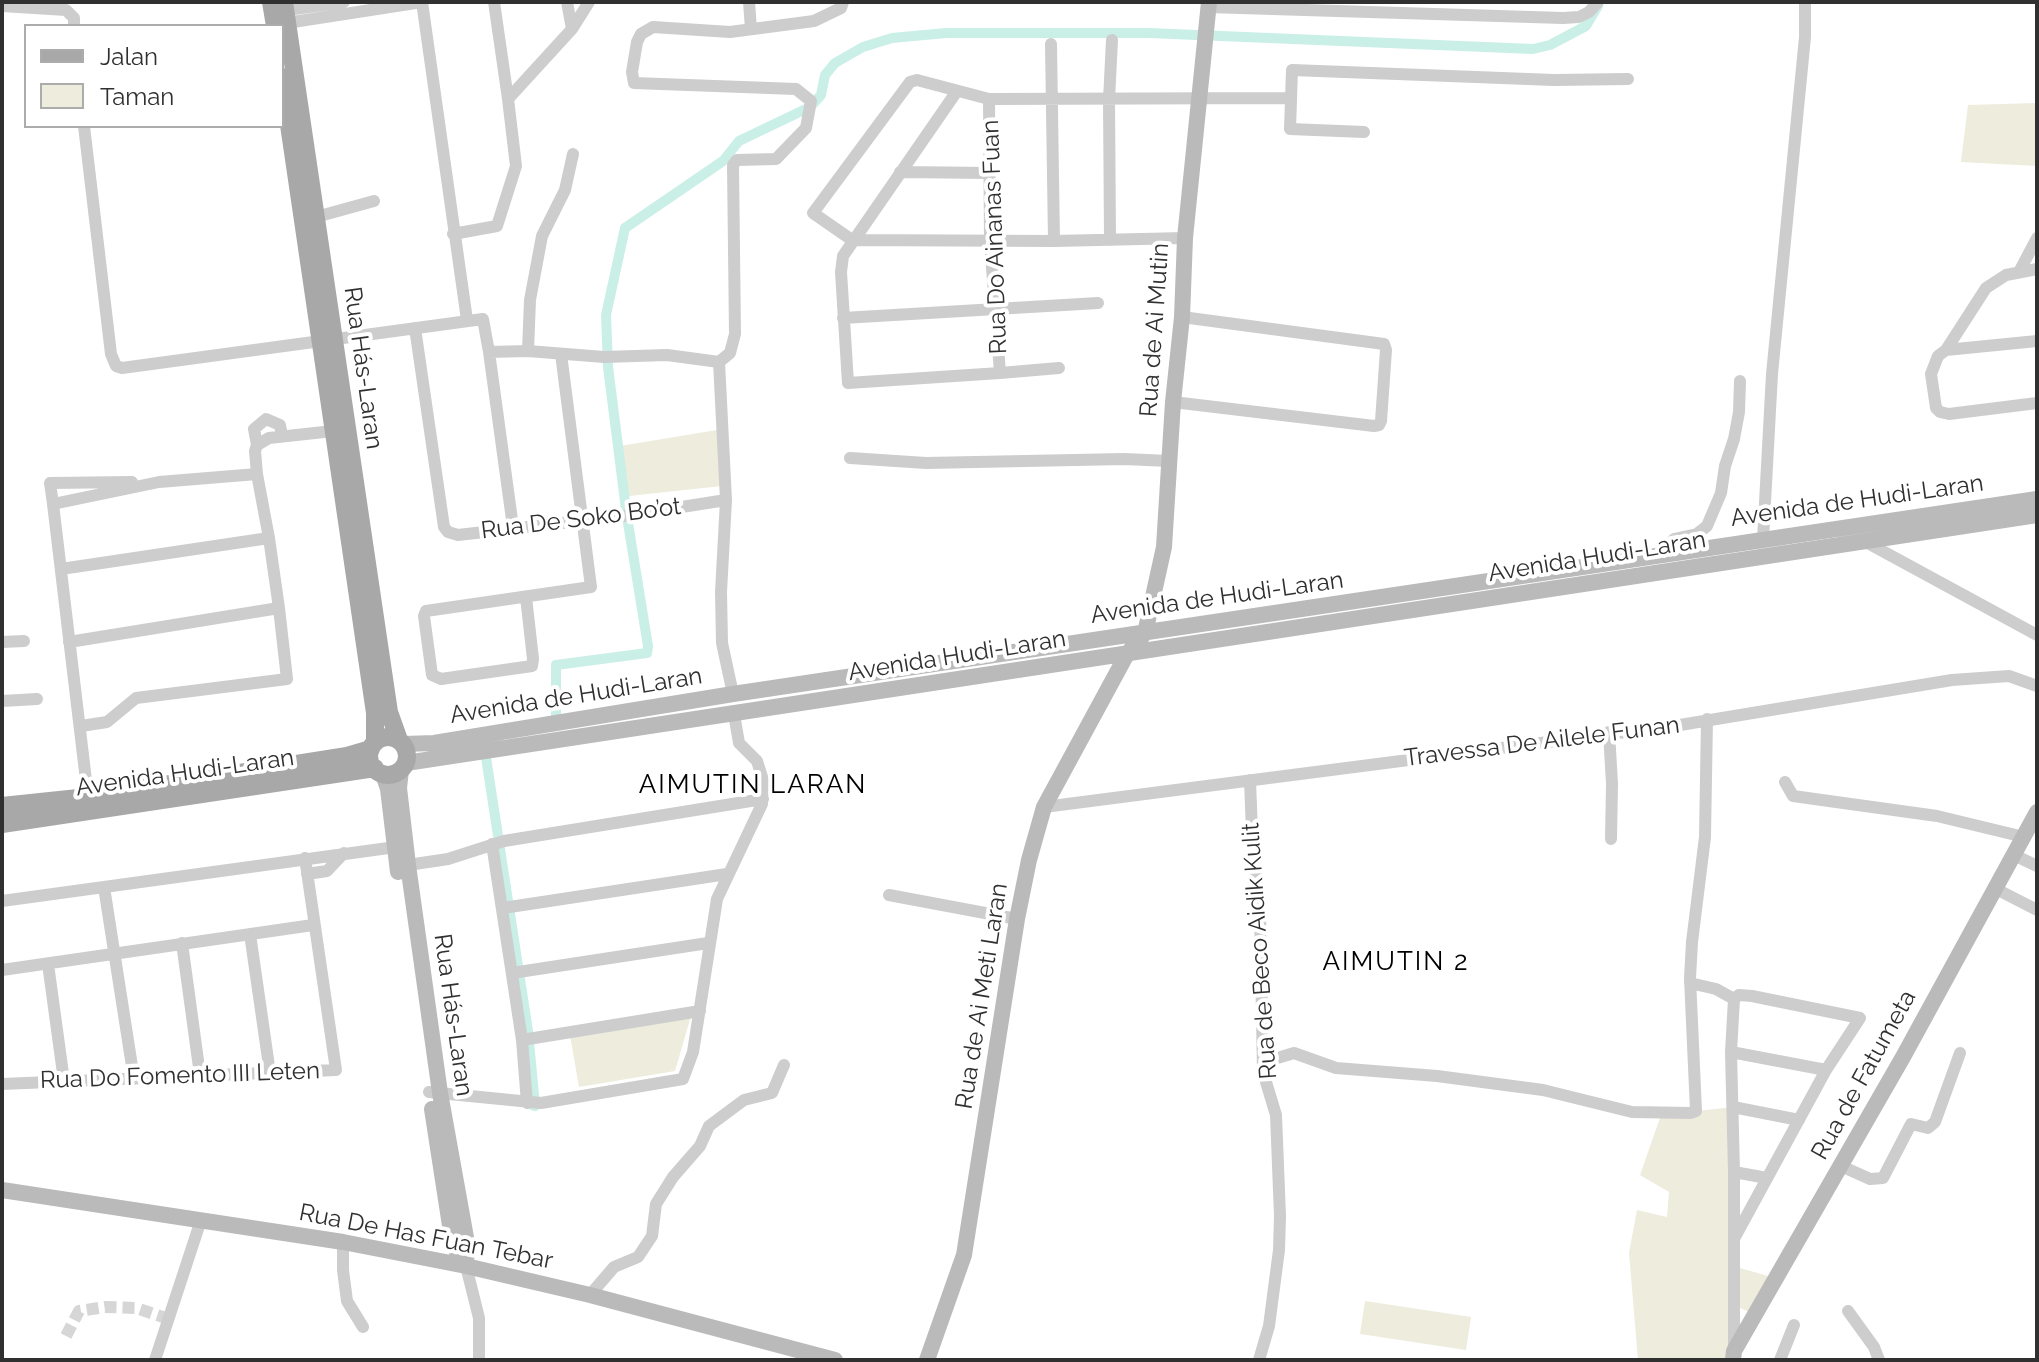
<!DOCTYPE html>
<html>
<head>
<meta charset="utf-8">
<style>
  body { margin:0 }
  #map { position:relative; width:2039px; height:1362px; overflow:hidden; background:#fff; font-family:Raleway,sans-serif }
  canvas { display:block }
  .frame { position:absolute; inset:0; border:4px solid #303030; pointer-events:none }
  .legend { position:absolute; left:24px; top:24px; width:260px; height:104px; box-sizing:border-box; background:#fff; border:2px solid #acacac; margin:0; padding:10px 14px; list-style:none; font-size:24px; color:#303030 }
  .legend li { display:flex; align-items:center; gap:16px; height:40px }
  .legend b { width:40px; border:2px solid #acacac }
</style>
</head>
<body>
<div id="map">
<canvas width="2039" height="1362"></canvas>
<div class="frame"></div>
<ul class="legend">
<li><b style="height:10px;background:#a8a8a8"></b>Jalan</li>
<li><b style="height:22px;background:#eeecdd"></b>Taman</li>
</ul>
</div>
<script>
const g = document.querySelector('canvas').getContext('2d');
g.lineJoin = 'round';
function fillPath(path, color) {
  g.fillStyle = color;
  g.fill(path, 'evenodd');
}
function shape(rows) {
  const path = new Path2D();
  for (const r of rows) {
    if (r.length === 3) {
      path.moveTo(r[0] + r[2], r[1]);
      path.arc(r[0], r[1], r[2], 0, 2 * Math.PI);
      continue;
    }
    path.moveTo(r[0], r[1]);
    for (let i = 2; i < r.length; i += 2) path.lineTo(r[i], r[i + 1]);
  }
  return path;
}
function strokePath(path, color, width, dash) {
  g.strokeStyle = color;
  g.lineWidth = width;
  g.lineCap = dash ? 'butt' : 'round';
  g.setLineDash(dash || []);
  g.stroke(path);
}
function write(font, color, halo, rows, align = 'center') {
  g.font = font + ' Raleway,sans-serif';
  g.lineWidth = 8;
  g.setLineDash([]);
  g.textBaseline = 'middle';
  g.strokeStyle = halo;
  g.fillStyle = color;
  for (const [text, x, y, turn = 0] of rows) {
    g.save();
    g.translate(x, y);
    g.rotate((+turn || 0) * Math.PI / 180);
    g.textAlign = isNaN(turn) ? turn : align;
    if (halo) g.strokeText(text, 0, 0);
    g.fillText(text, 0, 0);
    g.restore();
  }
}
const green = shape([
  [2037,103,2037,166,1961,162,1968,105],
  [717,430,722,486,629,496,620,446],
  [691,1016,675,1071,579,1087,570,1035],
  [1733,1107,1733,1360,1638,1360,1629,1253,1637,1210,1667,1217,1669,1192,1640,1175,1661,1115],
  [1740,1268,1768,1276,1751,1313,1736,1306],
  [1365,1301,1471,1317,1466,1350,1360,1334]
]);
const canal = shape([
  [556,724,556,665,647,653,648,646,627,517,608,367,606,315,625,228,723,161,739,141,810,107,821,95,825,75,835,63,863,47,892,38,946,33,1149,33,1533,49,1550,45,1586,26,1598,6],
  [485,751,528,1031,535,1106,532,1105]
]);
const streetTunnel = shape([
  [66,1336,79,1311,105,1307,136,1308,169,1319]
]);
const street = shape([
  [494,2,508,99],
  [749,2,751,29],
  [2,6,66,10,74,18,74,26],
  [1208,7,1563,18,1579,17,1589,12,1598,2],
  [280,11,344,2],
  [280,24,422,2,467,320],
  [572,29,589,2],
  [1051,44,1054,241],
  [957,91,843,256,841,272,848,383,1000,373,990,241,989,99],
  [84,126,111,354,116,366,122,368,483,319,489,352,528,351,604,357,667,355,719,362],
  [1364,132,1290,129,1292,70,1554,80,1628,79],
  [900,172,990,173],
  [316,217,374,201],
  [453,234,497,226,516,166,508,99,572,29,567,2],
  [1185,238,1054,241,852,240,813,213,910,82,917,80,989,99,1289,98],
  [1110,240,1109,100,1112,40],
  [2037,269,2006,275,1986,288,1946,350,1938,356,1931,374,1936,408,1940,412,1949,414,2037,403],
  [2019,272,2037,238],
  [843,318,1098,303],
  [415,328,444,527,448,532,458,535,631,515,726,500,721,592,722,643,733,694],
  [1946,350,2037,341],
  [528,351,530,300,542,236,565,190,573,154],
  [489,352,513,527],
  [719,362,730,353,735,334,733,165,737,160,776,159,806,128,811,101,796,89,634,83,632,72,637,42,641,34,653,27,730,32,814,21,841,8,843,2],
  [719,362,726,500],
  [1000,373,1059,368],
  [1173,402,1374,426,1379,425,1381,421,1386,350,1384,344,1182,317],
  [257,445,254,429,266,419,280,425,282,436],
  [850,458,926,463,1124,459,1169,461],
  [53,504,50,483,132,482],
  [1763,539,1772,374,1805,37,1805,2],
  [1864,541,2037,635],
  [1665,554,1674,539,1697,534,1707,526,1721,493,1725,466,1734,439,1739,412,1740,381],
  [61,569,269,538],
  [526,597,533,659,532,666,441,679,432,675,424,616,426,611,591,587,561,354],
  [2,642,24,641],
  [69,642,279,608],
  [2,701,37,699],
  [81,726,107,722,136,698,287,679,279,608,269,538,257,474,255,451,257,445,269,438,333,431],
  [1609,732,1612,784,1611,839],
  [1250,780,1252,833,1260,910,1263,1072,1276,1115,1280,1216,1279,1250,1269,1326,1259,1360],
  [1785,782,1793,796,1937,816,2024,837],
  [88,797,53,504,159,482,257,474],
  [1044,807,1680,725,1952,680,2009,676,2037,686],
  [492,844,522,1040,527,1103],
  [2014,855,2037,866],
  [408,865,448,859,504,841,763,799],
  [307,874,327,871,344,853],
  [104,887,134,1079],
  [1996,889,2037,910],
  [889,895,1017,919],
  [2,901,403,846],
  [503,908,727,874],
  [250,934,270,1073],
  [182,943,200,1075],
  [48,964,64,1081],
  [2,970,313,925],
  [512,973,708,943],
  [1690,983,1716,989,1734,999],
  [522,1040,700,1011],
  [1731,1052,1826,1070],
  [1263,1072,1274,1059,1294,1053,1336,1068,1437,1076,1543,1090,1632,1112,1691,1113,1696,1111,1690,978,1692,942,1705,837,1707,719],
  [2,1084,336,1070,305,858],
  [429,1092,541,1103,683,1079,693,1052,717,899,762,804,763,780,757,761,739,743,734,714],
  [1733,1107,1799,1120],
  [1841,1166,1870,1179,1883,1178,1911,1124,1928,1128,1935,1122,1960,1053],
  [1734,1172,1767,1178],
  [1734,1239,1826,1070,1860,1018,1752,996,1739,995,1734,999,1731,1052,1734,1172,1734,1348],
  [343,1242,343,1270,347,1301,363,1327],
  [466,1266,479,1318,479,1360],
  [590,1295,614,1267,638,1257,652,1236,656,1204,673,1177,700,1146,709,1126,744,1100,772,1093,784,1065],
  [1848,1311,1874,1347,1879,1360],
  [155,1360,201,1220],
  [1780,1360,1794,1325]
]);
const secondary = shape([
  [404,744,434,743,733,694,2037,499],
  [406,763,2037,515],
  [401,770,399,788,408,865,440,1093,467,1243,466,1266],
  [383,774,388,789,398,872],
  [432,1109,453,1245,466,1266],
  [2,1190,343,1242,466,1266,590,1295,835,1360],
  [927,1360,964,1255,1017,919,1029,860,1044,807,1127,654,1145,633,1164,547,1173,402,1182,317,1185,238,1209,2],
  [1733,1360,1734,1351,1903,1057,2037,812]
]);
const primary = shape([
  [271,2,275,26],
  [284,2,389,712,399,740],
  [282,77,375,713,375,743],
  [388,756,19],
  [2,806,88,797,347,756,371,749],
  [2,824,375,768]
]);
const streetNames = [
  ["Rua Do Ainanas Fuan",995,237,-92],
  ["Rua de Ai Mutin",1155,330,-86],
  ["Rua Hás-Laran",363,368,82],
  ["Avenida de Hudi-Laran",1857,501,-8],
  ["Rua De Soko Bo’ot",581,519,-7],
  ["Avenida Hudi-Laran",1597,557,-9],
  ["Avenida de Hudi-Laran",1217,598,-8],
  ["Avenida Hudi-Laran",957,656,-9],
  ["Avenida de Hudi-Laran",576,696,-9],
  ["Travessa De Ailele Funan",1542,742,-7],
  ["Avenida Hudi-Laran",185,773,-8],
  ["Rua de Beco Aidik Kulit",1260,951,-94],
  ["Rua de Ai Meti Laran",982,996,-81],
  ["Rua Hás-Laran",453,1015,82],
  ["Rua de Fatumeta",1864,1075,-61],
  ["Rua Do Fomento III Leten",180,1076,-2],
  ["Rua De Has Fuan Tebar",426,1237,11]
];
const neighbourhoodNames = [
  ["AIMUTIN LARAN",753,785],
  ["AIMUTIN 2",1396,962]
];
fillPath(green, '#eeecdd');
strokePath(canal, '#c9efe6', 10);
strokePath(streetTunnel, '#d6d6d6', 12, [12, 6]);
strokePath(street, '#cdcdcd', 12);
strokePath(secondary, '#bababa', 16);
strokePath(primary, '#a8a8a8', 18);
write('24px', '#303030', '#fff', streetNames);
g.letterSpacing = '2px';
write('26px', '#000', '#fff', neighbourhoodNames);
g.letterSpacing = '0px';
</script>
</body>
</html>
